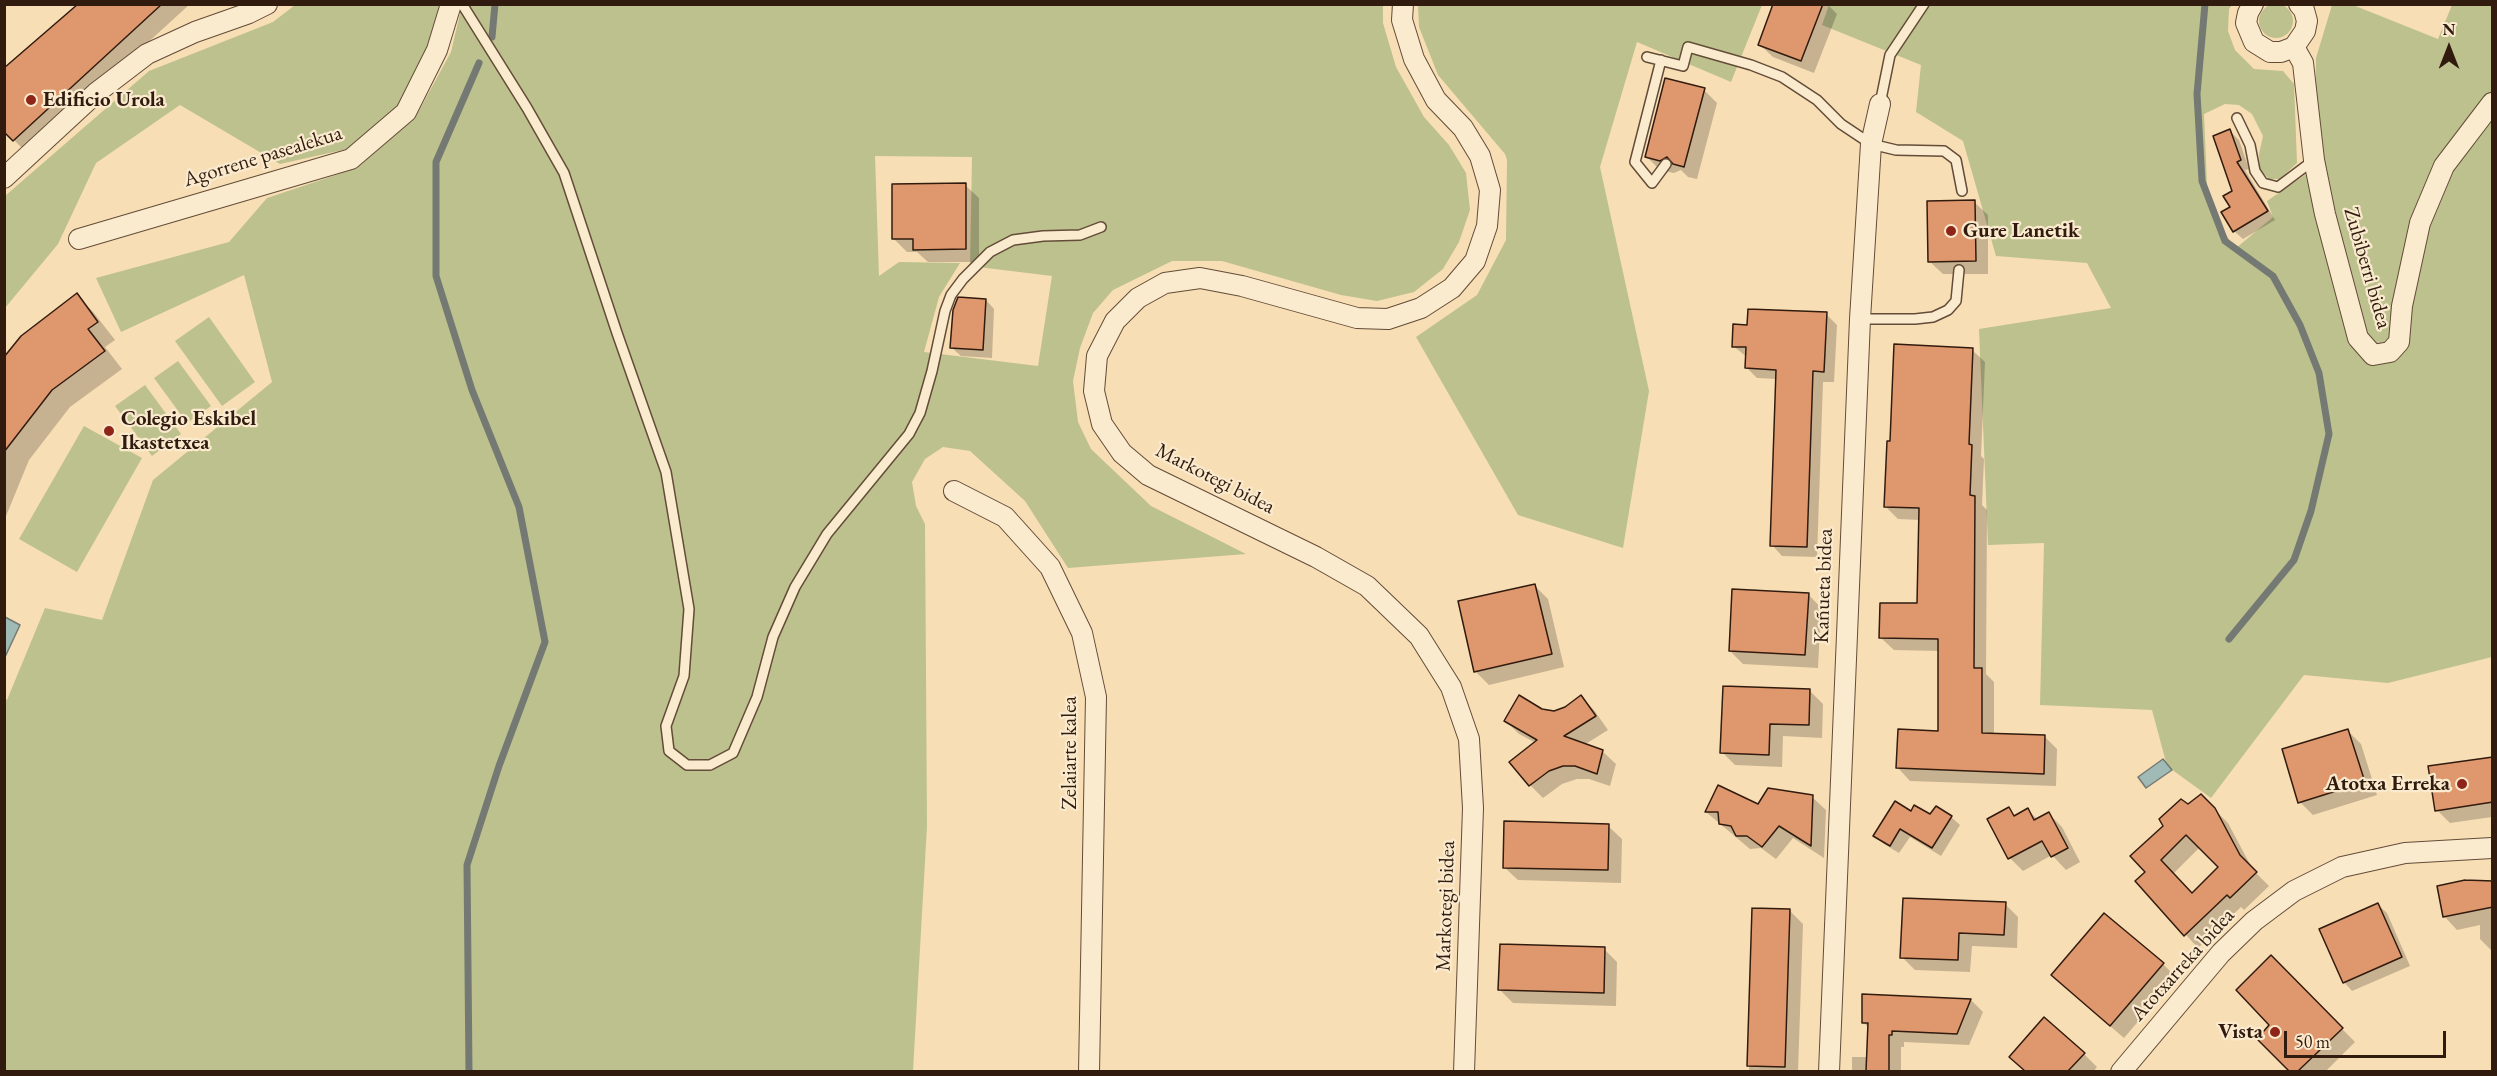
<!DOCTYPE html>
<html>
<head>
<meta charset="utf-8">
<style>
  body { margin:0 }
  #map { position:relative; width:2497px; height:1076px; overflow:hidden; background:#f8deb4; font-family:"EB Garamond",serif }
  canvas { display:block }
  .frame { position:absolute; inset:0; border:6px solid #311b0f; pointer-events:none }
  .north { position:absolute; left:2419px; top:18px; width:60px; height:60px; -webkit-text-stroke:4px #faeace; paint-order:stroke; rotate:0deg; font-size:16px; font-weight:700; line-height:24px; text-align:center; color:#311b0f }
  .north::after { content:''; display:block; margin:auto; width:21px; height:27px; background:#311b0f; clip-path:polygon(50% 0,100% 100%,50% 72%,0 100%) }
  .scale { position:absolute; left:2284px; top:1031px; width:162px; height:27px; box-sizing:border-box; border:3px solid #311b0f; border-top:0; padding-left:8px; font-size:18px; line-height:21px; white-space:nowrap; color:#311b0f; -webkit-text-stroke:4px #faeace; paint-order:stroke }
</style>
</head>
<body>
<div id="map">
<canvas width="2497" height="1076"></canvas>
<div class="frame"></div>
<div class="north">N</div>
<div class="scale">50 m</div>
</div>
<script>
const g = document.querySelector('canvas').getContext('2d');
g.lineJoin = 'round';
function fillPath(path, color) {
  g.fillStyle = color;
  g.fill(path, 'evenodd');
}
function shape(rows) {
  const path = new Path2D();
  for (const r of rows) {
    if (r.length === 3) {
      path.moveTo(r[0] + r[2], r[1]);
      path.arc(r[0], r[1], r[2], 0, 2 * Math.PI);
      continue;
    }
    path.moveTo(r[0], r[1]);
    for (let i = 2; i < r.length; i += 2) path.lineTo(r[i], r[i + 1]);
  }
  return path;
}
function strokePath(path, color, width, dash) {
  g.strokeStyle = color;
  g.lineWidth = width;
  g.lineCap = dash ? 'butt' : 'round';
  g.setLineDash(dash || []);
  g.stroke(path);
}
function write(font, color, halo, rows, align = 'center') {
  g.font = font + ' "EB Garamond",serif';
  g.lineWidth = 4.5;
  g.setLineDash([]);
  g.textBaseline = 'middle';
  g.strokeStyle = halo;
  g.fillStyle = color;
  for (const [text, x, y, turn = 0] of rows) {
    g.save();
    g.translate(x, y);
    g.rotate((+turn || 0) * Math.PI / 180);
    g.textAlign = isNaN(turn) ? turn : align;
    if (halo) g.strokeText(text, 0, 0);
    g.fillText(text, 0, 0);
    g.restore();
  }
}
const green = shape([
  [2276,21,17],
  [295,5,442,5,431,46,402,102,347,149,280,164,180,105,96,163,58,244,5,308,5,196,149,71,273,22],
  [462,5,1383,5,1383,23,1396,67,1424,117,1449,145,1466,173,1470,210,1459,242,1443,269,1414,292,1377,301,1341,295,1222,261,1172,261,1113,290,1093,313,1080,348,1073,381,1078,422,1091,449,1151,506,1246,554,1068,568,1025,501,970,451,943,447,925,459,912,482,916,506,925,524,927,826,913,1071,5,1072,5,699,7,700,45,608,102,620,153,480,272,382,244,275,121,332,96,278,229,242,267,198,357,168,415,118,451,52],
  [875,156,972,157,970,266,1052,276,1038,366,924,352,939,297,960,263,899,262,879,276],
  [1418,5,1762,5,1731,82,1637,42,1600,167,1649,391,1623,548,1518,515,1416,337,1477,295,1506,240,1507,160,1505,154,1438,75,1419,27],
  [1829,5,2232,5,2229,9,2228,31,2235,50,2254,69,2283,71,2294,84,2297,163,2280,179,2269,179,2260,170,2259,154,2263,136,2252,114,2239,105,2225,104,2204,114,2208,206,2235,249,2273,217,2267,201,2321,164,2315,108,2316,58,2332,5,2353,5,2438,39,2452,5,2492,5,2492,657,2388,683,2304,675,2211,798,2167,766,2152,710,2040,705,2044,543,1988,545,1979,329,2111,308,2087,263,1996,256,1963,141,1916,112,1921,65,1822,25],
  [209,317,255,382,222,406,175,341],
  [178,361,211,406,187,423,154,378],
  [145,385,181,434,152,456,115,406],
  [84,426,142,458,77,572,19,539]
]);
const water = shape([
  [5,617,20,625,5,657,5,617],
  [2163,759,2172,770,2146,788,2138,777,2163,759]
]);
const shadow = shape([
  [80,4,190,4,27,153,14,140],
  [1775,4,1827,4,1837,14,1814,73,1773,57,1759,44],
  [1704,90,1717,103,1697,179,1688,177,1681,170,1674,173,1660,170,1647,157],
  [2230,131,2239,140,2249,169,2245,170,2275,220,2243,239,2234,231],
  [965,185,979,198,979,262,928,262,917,252,907,252,893,238],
  [1974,202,1988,215,1988,274,1943,274,1929,261],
  [77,295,94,313,115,340,105,347,122,369,70,407,29,460,4,521,4,359],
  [986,300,994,309,992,358,961,356,952,348],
  [1826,314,1837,325,1834,382,1823,382,1817,557,1782,556,1772,545,1777,379,1757,378,1747,368,1747,357,1733,346],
  [1972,350,1985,362,1981,456,1984,459,1982,505,1987,510,1986,674,1994,682,1994,735,2044,736,2057,749,2056,786,1910,781,1898,768,1940,732,1940,651,1894,650,1881,638,1919,605,1921,520,1898,519,1885,506,1891,443],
  [1534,585,1548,599,1564,667,1489,685,1476,672,1459,602],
  [1808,594,1821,608,1818,668,1743,664,1730,651],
  [1810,691,1823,704,1822,738,1783,736,1782,767,1735,765,1722,752],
  [1581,697,1594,710,1608,730,1584,745,1602,751,1616,764,1610,786,1589,779,1577,779,1562,784,1543,798,1530,785,1536,743,1519,734,1506,721,1541,710,1554,712,1565,709],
  [2348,731,2361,744,2377,795,2313,815,2300,802],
  [2492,758,2492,817,2450,823,2437,810],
  [1719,787,1759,806,1812,797,1826,810,1824,858,1793,838,1776,859,1761,848,1750,849,1706,812],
  [2201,796,2228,823,2253,870,2269,886,2244,910,2241,907,2198,948,2137,881,2147,872,2188,806],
  [2200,847,2220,867,2192,894,2173,874],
  [2009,809,2016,817,2028,810,2038,820,2049,814,2062,827,2080,862,2066,870,2052,855,2023,871,2010,858],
  [1911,813,1931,817,1951,817,1960,825,1941,856,1910,837,1899,853,1884,844,1875,836],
  [1608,826,1622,839,1621,883,1518,880,1504,867],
  [2492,883,2492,951,2480,939,2480,925,2457,930,2444,916],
  [2005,904,2018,917,2017,948,1972,946,1970,972,1915,970,1902,957],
  [2378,905,2387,913,2410,966,2352,991,2344,982],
  [1754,910,1790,911,1803,924,1798,1072,1749,1072],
  [1604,949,1617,962,1616,1006,1513,1003,1500,990],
  [2271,957,2355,1042,2325,1072,2291,1072,2259,1039,2271,1025],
  [2163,964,2176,977,2124,1038,2066,988],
  [1864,995,1971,1000,1983,1012,1969,1045,1904,1042,1904,1047,1901,1047,1901,1072,1852,1072,1852,1057,1868,1057,1869,1028,1863,1022],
  [2084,1054,2097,1067,2093,1072,2025,1072,2011,1057]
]);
const stream = shape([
  [2205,4,2197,94,2202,181,2225,241,2273,276,2300,325,2319,373,2329,434,2311,511,2294,560,2229,639],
  [492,37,495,4],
  [469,1072,467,865,499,766,545,642,519,507,472,390,436,276,436,162,479,63]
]);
const building = shape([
  [78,4,162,4,13,141,4,132,4,68,78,4],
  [1773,4,1823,4,1801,61,1758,45,1773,4],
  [1665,78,1705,88,1684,167,1673,164,1667,157,1660,161,1645,157,1665,78],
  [2230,129,2241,160,2237,162,2268,211,2233,232,2221,212,2230,207,2223,196,2232,191,2213,136,2230,129],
  [966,183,966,249,913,250,913,239,892,239,892,184,966,183],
  [1975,200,1976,261,1928,262,1927,201,1975,200],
  [77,293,98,322,88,329,105,351,52,390,4,452,4,357,21,336,77,293],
  [958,297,986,299,983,350,950,348,953,310,958,297],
  [1748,309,1827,312,1824,372,1813,371,1807,547,1770,546,1776,370,1745,368,1746,347,1732,347,1733,324,1747,325,1748,309],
  [1894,344,1973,348,1969,444,1972,445,1970,495,1975,496,1974,668,1982,668,1982,733,2045,735,2044,774,1896,768,1898,729,1938,731,1938,639,1879,638,1880,603,1917,603,1919,508,1884,507,1887,441,1890,441,1894,344],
  [1535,584,1552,654,1474,672,1458,601,1535,584],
  [1732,589,1809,593,1805,655,1729,651,1732,589],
  [1723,686,1810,689,1809,725,1770,724,1769,755,1720,753,1723,686],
  [1519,695,1542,709,1554,711,1565,707,1581,695,1596,716,1564,736,1603,750,1597,774,1575,766,1563,766,1549,771,1529,786,1509,762,1537,740,1504,721,1519,695],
  [2348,729,2365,782,2298,803,2282,749,2348,729],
  [2493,757,2493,802,2435,811,2428,766,2493,757],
  [1718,785,1758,804,1768,788,1813,795,1811,846,1779,826,1762,847,1747,836,1736,836,1731,826,1719,824,1718,812,1705,812,1718,785],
  [2201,794,2215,808,2240,855,2257,872,2230,898,2227,895,2184,936,2135,881,2145,872,2130,856,2163,826,2159,819,2181,799,2188,804,2201,794],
  [2186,835,2218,867,2192,893,2161,860,2186,835],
  [1895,801,1911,811,1914,805,1930,814,1936,806,1952,816,1932,848,1900,829,1890,846,1873,836,1895,801],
  [2009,807,2014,816,2028,808,2034,820,2049,812,2068,848,2051,857,2042,841,2008,859,1987,819,2009,807],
  [1504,821,1609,824,1608,870,1503,868,1504,821],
  [2465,880,2493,881,2493,907,2443,917,2437,886,2465,880],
  [1903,898,2006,902,2004,935,1959,933,1958,960,1900,958,1903,898],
  [2378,903,2402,957,2343,983,2319,929,2378,903],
  [1752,908,1790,909,1785,1067,1747,1066,1752,908],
  [2104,913,2164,963,2110,1026,2051,975,2104,913],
  [1500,944,1605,947,1604,993,1498,990,1500,944],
  [2271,955,2343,1028,2298,1071,2289,1071,2257,1039,2269,1025,2236,990,2271,955],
  [1862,994,1971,999,1957,1034,1892,1031,1892,1035,1889,1035,1889,1071,1866,1071,1868,1023,1862,1023,1862,994],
  [2044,1017,2085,1053,2068,1071,2025,1071,2009,1057,2044,1017]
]);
const lane = shape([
  [462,4,527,108,564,173,617,333,666,472,689,609,684,676,666,726,669,751,687,765,710,765,733,753,757,697,773,637,795,587,827,534,909,434,920,413,932,371,945,311,951,295,963,279,990,252,1013,240,1043,236,1080,235,1101,227],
  [1647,57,1683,66,1688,47,1751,65,1782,77,1817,100,1841,124,1871,144,1896,150,1944,151,1956,160,1962,191],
  [1661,60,1635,162,1652,183,1666,164],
  [1880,104,1890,55,1924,4],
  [2237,118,2250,145,2255,171,2263,183,2278,187,2314,160],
  [1860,319,1915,319,1933,317,1948,310,1956,301,1959,270]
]);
const street = shape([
  [1403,4,1402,20,1414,59,1436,100,1463,128,1480,156,1490,190,1487,226,1475,261,1452,288,1421,308,1388,319,1357,318,1242,286,1200,278,1165,283,1138,298,1115,321,1097,356,1094,391,1102,424,1122,453,1148,475,1316,557,1367,586,1419,636,1451,687,1469,739,1473,808,1464,1072],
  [2253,4,2248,13,2246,23,2254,42,2270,52,2281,52,2294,47,2305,31,2307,21,2304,10,2299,4],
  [2294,47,2303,63,2314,160,2325,214,2358,338,2373,355,2390,352,2399,342,2402,306,2420,223,2444,166,2492,103],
  [4,178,96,93,147,54,195,32,249,13,267,4],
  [79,239,351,159,406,112,437,50,451,4],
  [954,491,1005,517,1050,567,1082,633,1096,697,1089,1072],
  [1829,1072,1860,319,1871,144,1880,104],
  [2121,1072,2221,953,2254,921,2294,891,2342,867,2405,853,2492,848]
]);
const markers = [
  [31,100,6,"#8f2418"],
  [1951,231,6,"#8f2418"],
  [109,431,6,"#8f2418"],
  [2462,784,6,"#8f2418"],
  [2275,1032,6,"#8f2418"]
];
const poiNames = [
  ["Edificio Urola",43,100],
  ["Gure Lanetik",1963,231],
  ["Colegio Eskibel",121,419],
  ["Ikastetxea",121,443],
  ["Atotxa Erreka",2450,784,"right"],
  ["Vista",2263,1032,"right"]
];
const streetNames = [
  ["Agorrene pasealekua",263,157,-17],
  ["Zubiberri bidea",2367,268,74],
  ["Markotegi bidea",1215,479,27],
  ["Kañueta bidea",1824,586,-88],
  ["Zelaiarte kalea",1070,753,-90],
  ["Markotegi bidea",1446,906,-88],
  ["Atotxarreka bidea",2183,965,-48]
];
fillPath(green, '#bdc18d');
fillPath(water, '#a0bab6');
strokePath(water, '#747a73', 1.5);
fillPath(shadow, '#0003');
strokePath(stream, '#747a73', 7);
fillPath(building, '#df986d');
strokePath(building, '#311b0f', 1.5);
strokePath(lane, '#634c38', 12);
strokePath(street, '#634c38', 22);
strokePath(lane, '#faeace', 9);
strokePath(street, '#faeace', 20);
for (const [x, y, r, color] of markers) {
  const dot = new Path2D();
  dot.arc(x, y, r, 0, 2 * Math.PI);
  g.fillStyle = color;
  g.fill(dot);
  strokePath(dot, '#faeace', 2);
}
write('bold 21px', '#311b0f', '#faeace', poiNames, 'left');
write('21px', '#311b0f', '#faeace', streetNames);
</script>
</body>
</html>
